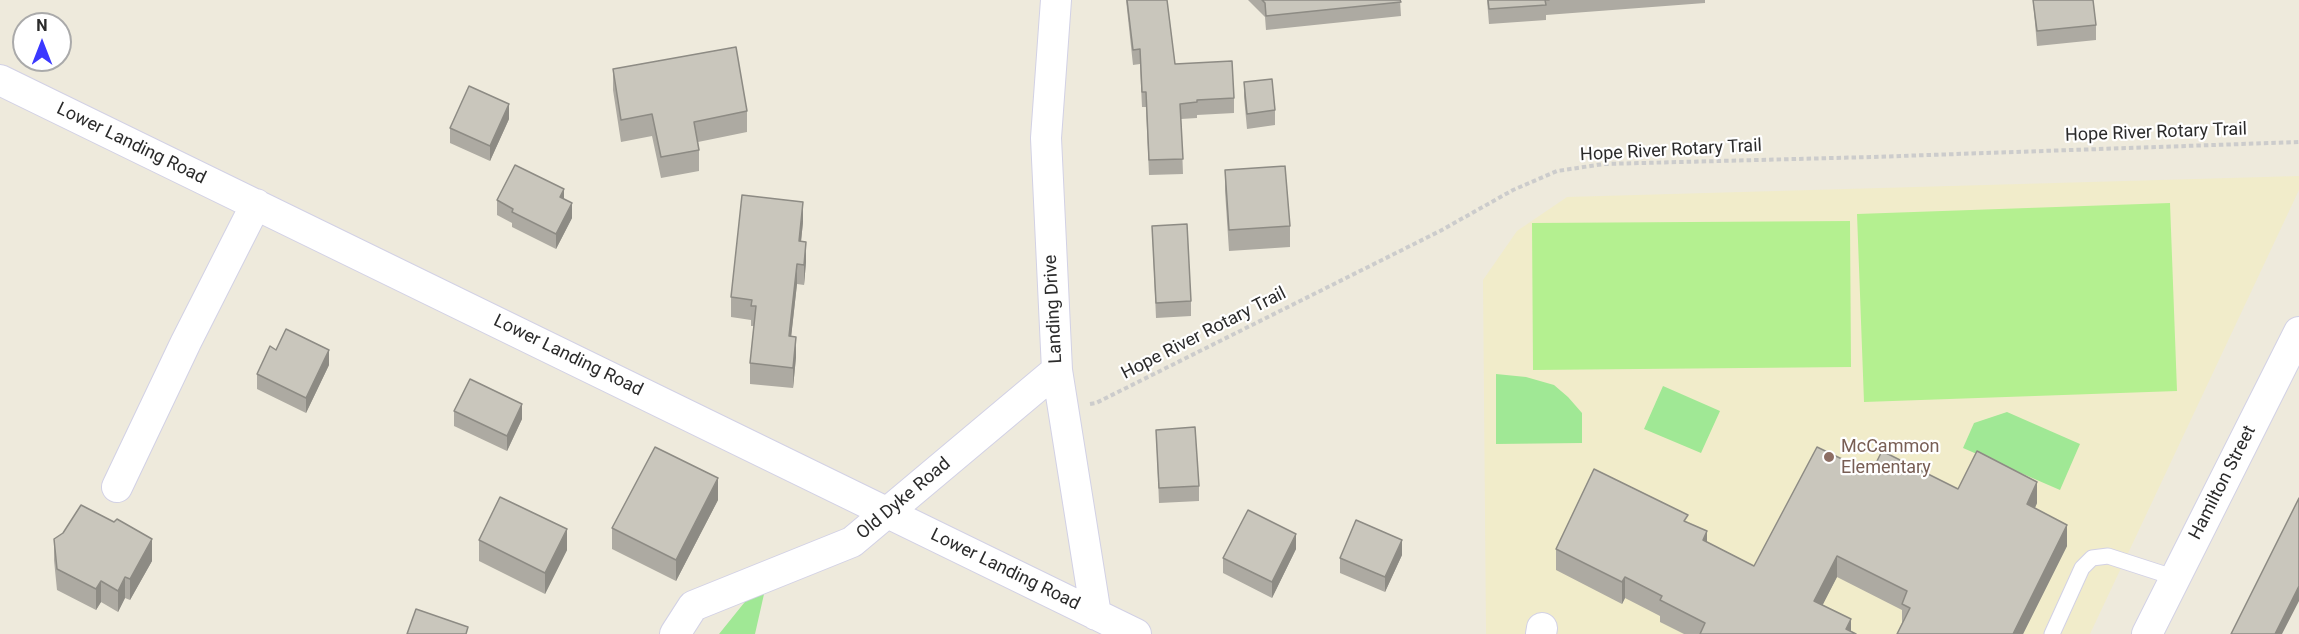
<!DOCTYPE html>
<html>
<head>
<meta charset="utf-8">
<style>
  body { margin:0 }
  #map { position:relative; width:2299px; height:634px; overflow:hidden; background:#eeeadc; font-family:Roboto,sans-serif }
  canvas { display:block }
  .north { position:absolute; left:12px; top:12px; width:60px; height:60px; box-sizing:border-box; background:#fff; border:2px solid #aaa; border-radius:50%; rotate:0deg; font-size:16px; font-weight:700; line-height:24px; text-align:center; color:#2b2b2b }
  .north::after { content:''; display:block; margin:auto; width:21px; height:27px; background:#3b38ff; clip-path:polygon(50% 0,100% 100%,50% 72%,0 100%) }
</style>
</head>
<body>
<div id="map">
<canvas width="2299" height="634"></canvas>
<div class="north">N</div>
</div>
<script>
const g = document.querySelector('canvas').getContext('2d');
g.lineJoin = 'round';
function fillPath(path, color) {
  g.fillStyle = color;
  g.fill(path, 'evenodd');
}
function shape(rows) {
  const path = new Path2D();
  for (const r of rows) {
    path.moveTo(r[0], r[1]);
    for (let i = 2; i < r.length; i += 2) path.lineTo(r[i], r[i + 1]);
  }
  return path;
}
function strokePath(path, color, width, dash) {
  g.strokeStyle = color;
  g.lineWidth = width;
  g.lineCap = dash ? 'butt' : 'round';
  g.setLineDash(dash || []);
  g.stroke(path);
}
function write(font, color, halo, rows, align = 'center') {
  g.font = font + ' Roboto,sans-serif';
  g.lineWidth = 4.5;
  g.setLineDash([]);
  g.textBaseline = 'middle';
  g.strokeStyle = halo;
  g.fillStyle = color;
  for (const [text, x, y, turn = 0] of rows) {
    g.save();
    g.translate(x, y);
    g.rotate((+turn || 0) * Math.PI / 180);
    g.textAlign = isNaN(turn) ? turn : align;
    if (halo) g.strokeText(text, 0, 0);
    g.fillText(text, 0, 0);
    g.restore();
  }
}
const education = shape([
  [2299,176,2299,190,2090,634,1486,634,1483,280,1517,231,1567,197]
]);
const green = shape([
  [1496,374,1526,377,1554,385,1568,397,1582,413,1582,443,1496,444],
  [1663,386,1720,411,1701,453,1644,429],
  [2007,412,2080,444,2060,490,1963,448,1974,423],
  [769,572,755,634,719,634]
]);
const pitch = shape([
  [2170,203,2177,391,1864,402,1857,214],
  [1850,221,1851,367,1533,370,1532,223]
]);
const path = shape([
  [1090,404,1096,403,1440,231,1513,190,1557,171,1604,164,1872,157,2299,142]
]);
const service = shape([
  [2052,634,2082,568,2092,558,2108,556,2176,578]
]);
const minor = shape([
  [1056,0,1046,138,1057,370,1096,615],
  [0,80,1136,634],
  [117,487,186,342,256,204],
  [675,634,693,606,852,542,1057,370],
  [1541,634,1542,628],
  [2147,634,2299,332]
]);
const wall = shape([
  [1126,0,1167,0,1175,64,1234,98,1234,113,1197,115,1197,118,1181,119,1183,174,1149,175,1146,107,1142,107,1140,64,1133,65],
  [1248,0,1400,0,1401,16,1266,30,1265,17],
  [1487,0,1705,0,1705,3,1546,15,1546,20,1489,24],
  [2033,0,2093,0,2096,25,2096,40,2037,46],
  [613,69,747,111,747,132,698,142,699,150,699,171,661,178,652,136,621,142,613,90],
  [1244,82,1275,110,1275,125,1247,129,1244,97],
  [509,119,490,161,450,143,450,128],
  [1225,170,1290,226,1290,247,1229,251,1225,191],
  [564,199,572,218,556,249,512,227,512,223,497,215,497,200],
  [803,222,801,241,806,262,804,285,797,284,791,337,796,357,793,388,750,384,750,363,754,326,751,326,751,320,731,317,731,297],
  [1152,226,1191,301,1191,316,1156,318],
  [329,365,306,413,257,389,257,374],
  [454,411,522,419,507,451,454,426],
  [1156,430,1199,486,1199,501,1159,503],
  [1871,473,2037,503,2035,508,2067,546,2023,634,1897,634,1902,623,1902,610,1837,577,1822,605,1851,631,1856,634,1684,634,1660,622,1660,616,1625,598,1622,604,1556,570,1556,549,1688,523,1707,542,1754,566],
  [718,500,676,581,612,549,612,528],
  [54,539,152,561,130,600,125,598,118,612,101,602,96,610,57,590,54,560],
  [479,540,567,550,545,594,479,561],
  [1296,549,1272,598,1223,573,1223,558],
  [1402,555,1385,592,1340,573,1340,558]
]);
const shadedWall = shape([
  [509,104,509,119,490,161,490,146],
  [564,189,564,204,560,197],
  [803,202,803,222,799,261,799,241],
  [572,203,572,218,556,249,556,234],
  [806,242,806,262,804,285,804,265],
  [797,264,797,284,789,356,789,336],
  [796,337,796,357,793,388,793,368],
  [329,350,329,365,306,413,306,398],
  [522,404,522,419,507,451,507,436],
  [718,478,718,500,676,581,676,560],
  [2037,482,2037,503,2027,525,2027,504],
  [2067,525,2067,546,2023,634,2013,634],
  [567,529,567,550,545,594,545,573],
  [1707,531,1707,552,1703,540],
  [1296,534,1296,549,1272,598,1272,582],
  [152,539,152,561,130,600,130,579],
  [1402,540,1402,555,1385,592,1385,577],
  [1837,556,1837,577,1814,622,1814,601],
  [125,577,125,598,118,612,118,591],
  [1625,577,1625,598,1622,604,1622,582],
  [101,581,101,602,96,610,96,589],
  [2299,586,2299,601,2282,634,2275,634],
  [1851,619,1851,634,1846,629]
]);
const building = shape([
  [1127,0,1167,0,1175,64,1232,61,1234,98,1197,100,1197,102,1180,104,1183,159,1149,160,1146,92,1142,92,1140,49,1133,50,1127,0],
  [1262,0,1400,0,1401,2,1266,16,1265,3,1262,0],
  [1488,0,1549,0,1545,0,1546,5,1489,9,1488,0],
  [2033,0,2093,0,2096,25,2037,31,2033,0],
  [736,47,747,111,694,122,699,150,661,157,652,114,621,120,613,69,736,47],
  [1272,79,1275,110,1247,114,1244,82,1272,79],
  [469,86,509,104,490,146,450,128,469,86],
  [515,165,564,189,560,197,572,203,556,234,512,212,513,209,497,200,515,165],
  [1285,166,1290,226,1229,230,1225,170,1285,166],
  [742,195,803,202,799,241,806,242,804,265,797,264,789,336,796,337,793,368,750,363,756,306,751,306,752,300,731,297,742,195],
  [1187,224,1191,301,1156,303,1152,226,1187,224],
  [286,329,329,350,306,398,257,374,270,346,276,350,286,329],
  [470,379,522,404,507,436,454,411,470,379],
  [1195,427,1199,486,1159,488,1156,430,1195,427],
  [655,447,718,478,676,560,612,528,655,447],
  [1817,447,1871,473,1882,451,1958,489,1977,451,2037,482,2027,504,2067,525,2013,634,1897,634,1910,608,1902,604,1907,591,1837,556,1814,601,1851,619,1846,629,1856,634,1700,634,1705,623,1660,600,1662,596,1625,577,1622,582,1556,549,1594,469,1688,515,1684,521,1707,531,1703,540,1754,566,1817,447],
  [500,497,567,529,545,573,479,540,500,497],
  [2299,498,2299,586,2275,634,2231,634,2299,498],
  [81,505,114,522,117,519,152,539,130,579,125,577,118,591,101,581,96,589,57,569,54,539,63,533,81,505],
  [1248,510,1296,534,1272,582,1223,558,1248,510],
  [1356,520,1402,540,1385,577,1340,558,1356,520],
  [416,609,468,627,466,634,407,634,416,609]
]);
const markers = [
  [1829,457,6,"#8d6e63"]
];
const streetNames = [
  ["Hope River Rotary Trail",2156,133,-2],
  ["Lower Landing Road",131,144,26],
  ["Hope River Rotary Trail",1671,151,-3],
  ["Landing Drive",1054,309,-93],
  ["Hope River Rotary Trail",1204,334,-27],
  ["Lower Landing Road",568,356,26],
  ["Hamilton Street",2223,483,-63],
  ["Old Dyke Road",904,499,-40],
  ["Lower Landing Road",1005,570,26]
];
const educationNames = [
  ["McCammon",1841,447],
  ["Elementary",1841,468]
];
fillPath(education, '#f1ecca');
fillPath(green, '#a0e895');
fillPath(pitch, '#b4f090');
strokePath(service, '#d2d1e5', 17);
strokePath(minor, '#d2d1e5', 32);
strokePath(path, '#ccc', 4, [4.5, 3]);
strokePath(service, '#fff', 15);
strokePath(minor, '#fff', 30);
fillPath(wall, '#adaaa2');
fillPath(shadedWall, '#8d8b84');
fillPath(building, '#c9c6bc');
strokePath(building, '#8d8b84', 1.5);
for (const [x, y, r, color] of markers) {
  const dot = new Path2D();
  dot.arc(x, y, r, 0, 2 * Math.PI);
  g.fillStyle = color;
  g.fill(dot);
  strokePath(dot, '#fff', 2);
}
write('18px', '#2b2b2b', '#fff', streetNames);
write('18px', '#785e54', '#fff', educationNames, 'left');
</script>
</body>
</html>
